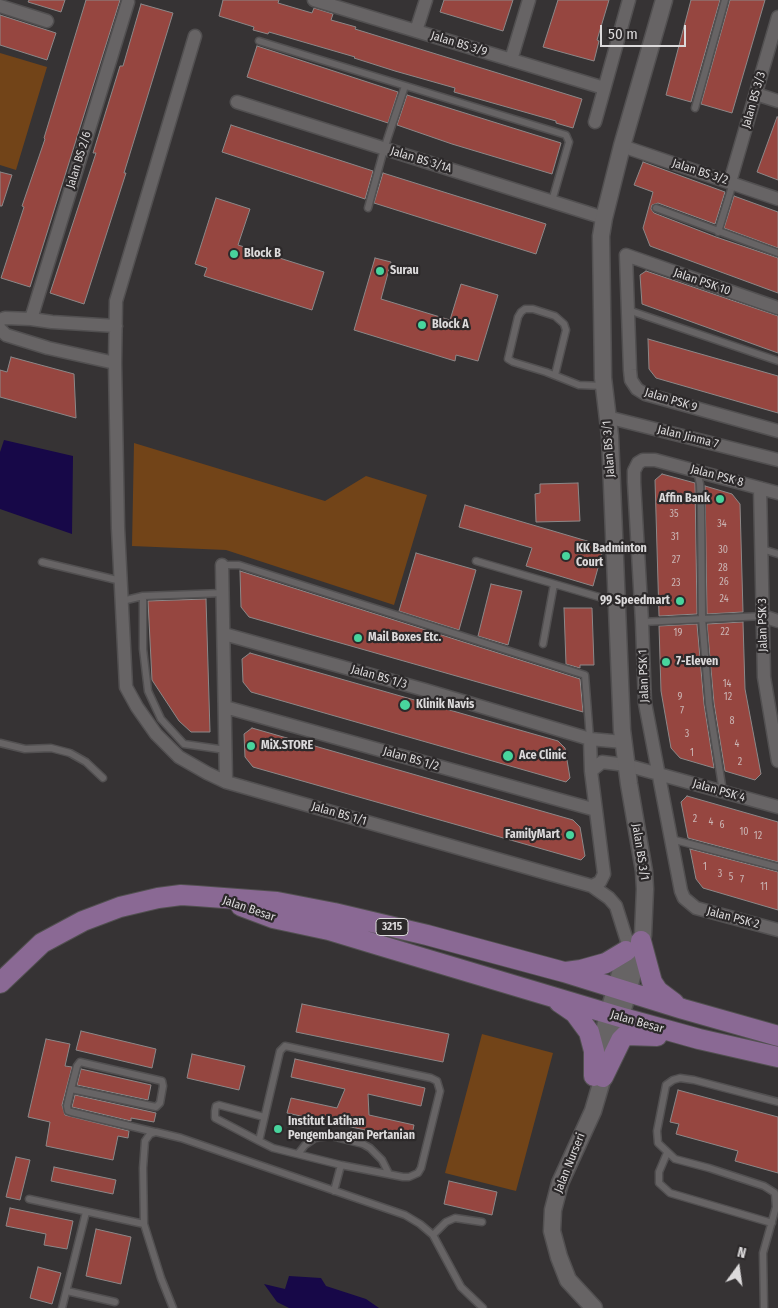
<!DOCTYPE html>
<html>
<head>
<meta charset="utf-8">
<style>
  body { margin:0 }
  #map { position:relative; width:778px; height:1308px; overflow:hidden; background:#363334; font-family:"Fira Sans Condensed",sans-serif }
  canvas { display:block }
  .north { position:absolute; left:713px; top:1243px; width:50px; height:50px; -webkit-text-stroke:4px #2c292a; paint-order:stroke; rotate:14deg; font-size:14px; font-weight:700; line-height:20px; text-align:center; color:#dcdadb }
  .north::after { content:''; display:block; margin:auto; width:18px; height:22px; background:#dcdadb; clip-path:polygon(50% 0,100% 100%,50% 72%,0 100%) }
  .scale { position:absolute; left:600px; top:25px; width:86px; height:22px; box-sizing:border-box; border:2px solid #dcdadb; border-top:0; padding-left:6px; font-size:15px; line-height:18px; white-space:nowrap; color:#dcdadb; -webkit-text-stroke:4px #2c292a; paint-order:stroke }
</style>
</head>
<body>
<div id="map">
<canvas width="778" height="1308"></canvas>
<div class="north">N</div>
<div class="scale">50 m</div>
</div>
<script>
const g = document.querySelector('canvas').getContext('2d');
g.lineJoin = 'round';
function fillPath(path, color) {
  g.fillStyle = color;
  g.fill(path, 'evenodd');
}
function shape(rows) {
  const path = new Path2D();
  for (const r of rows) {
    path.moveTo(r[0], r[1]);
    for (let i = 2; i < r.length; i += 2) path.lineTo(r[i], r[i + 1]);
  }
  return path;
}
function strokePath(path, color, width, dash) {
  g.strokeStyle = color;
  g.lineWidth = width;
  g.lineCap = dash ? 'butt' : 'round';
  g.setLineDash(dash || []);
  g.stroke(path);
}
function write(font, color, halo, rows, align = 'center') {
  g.font = font + ' "Fira Sans Condensed",sans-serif';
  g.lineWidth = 4.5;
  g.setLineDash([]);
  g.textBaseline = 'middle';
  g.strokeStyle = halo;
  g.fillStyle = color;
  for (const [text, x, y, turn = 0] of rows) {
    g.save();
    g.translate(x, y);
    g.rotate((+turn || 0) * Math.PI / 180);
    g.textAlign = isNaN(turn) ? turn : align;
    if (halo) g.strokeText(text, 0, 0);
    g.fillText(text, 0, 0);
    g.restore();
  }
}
const green = shape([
  [0,53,47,67,16,170,0,165],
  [134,443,325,501,366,476,427,495,394,605,226,550,132,546],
  [482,1034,553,1053,516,1191,445,1173]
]);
const water = shape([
  [4,440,73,456,72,534,0,509,0,452],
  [289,1276,321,1278,326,1286,366,1299,379,1308,289,1308,277,1302,264,1284,285,1289]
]);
const building = shape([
  [29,0,65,0,61,12,28,2,29,0],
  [86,0,120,0,30,287,1,278,24,207,22,206,45,139,44,138,86,0],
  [223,0,279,0,278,3,312,13,314,8,333,14,331,20,356,27,355,29,582,99,573,128,556,123,556,121,454,92,455,88,395,71,354,58,355,57,269,32,268,34,253,30,254,27,219,16,223,0],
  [444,0,513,0,503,31,440,12,444,0],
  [558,0,609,0,597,40,599,41,594,61,543,47,558,0],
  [691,0,720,0,691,102,666,95,691,0],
  [730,0,765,0,732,113,701,104,730,0],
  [141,4,173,13,124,173,126,173,84,304,50,293,96,153,93,153,120,66,123,66,141,4],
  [0,15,56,33,47,60,0,45,0,15],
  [257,46,398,92,388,123,247,77,257,46],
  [407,95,561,143,552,174,452,144,397,125,407,95],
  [777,117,778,117,778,180,757,172,777,117],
  [231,125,373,171,365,199,222,152,231,125],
  [643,162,725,192,715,224,658,203,652,205,651,209,654,213,716,237,778,258,778,293,650,246,643,228,653,192,634,185,643,162],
  [0,172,12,175,2,206,0,206,0,172],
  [383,173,546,224,536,254,374,203,383,173],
  [734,196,778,212,778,248,724,228,734,196],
  [216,198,250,209,238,245,324,272,312,310,204,276,207,268,195,264,216,198],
  [375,258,391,262,381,299,450,320,461,284,498,295,478,361,456,355,455,361,354,330,375,258],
  [646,271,778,316,778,353,642,304,640,275,646,271],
  [648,339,778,376,778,413,656,378,649,369,648,339],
  [11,357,74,374,76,418,0,397,0,370,7,372,11,357],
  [662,474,695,483,697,614,659,616,655,480,662,474],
  [578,483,580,521,536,522,535,494,540,493,540,484,578,483],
  [705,486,732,494,740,504,743,612,707,614,705,486],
  [465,505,604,546,593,586,526,566,532,548,459,527,465,505],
  [416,553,476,570,459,630,399,611,416,553],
  [240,571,580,679,583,712,249,617,241,607,240,571],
  [491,584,522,591,508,645,478,636,491,584],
  [206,599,210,732,191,732,179,721,152,680,148,601,206,599],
  [564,608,592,608,594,665,580,665,580,668,566,664,564,608],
  [743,622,745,689,761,774,755,780,725,771,714,703,707,624,743,622],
  [697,624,704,704,714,768,680,758,671,748,661,691,659,626,697,624],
  [250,653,558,741,565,748,570,778,566,782,251,692,243,682,242,659,250,653],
  [252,728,573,820,580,827,585,856,581,860,253,767,245,757,244,734,252,728],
  [687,796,778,822,778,862,688,838,681,802,687,796],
  [690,849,778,872,778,910,703,888,696,879,690,849],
  [302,1004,449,1034,443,1062,296,1032,302,1004],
  [81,1031,156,1049,152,1068,76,1050,81,1031],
  [46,1039,70,1044,65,1066,72,1067,62,1105,65,1115,129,1131,128,1138,118,1136,113,1160,46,1146,50,1122,28,1117,46,1039],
  [192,1054,245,1066,239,1090,187,1078,192,1054],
  [295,1059,425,1088,421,1106,368,1094,369,1115,414,1125,411,1140,287,1113,291,1098,337,1108,345,1089,291,1077,295,1059],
  [81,1069,151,1085,148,1100,77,1085,81,1069],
  [678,1090,778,1117,778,1173,735,1161,738,1151,676,1134,679,1124,670,1122,678,1090],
  [75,1095,156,1113,154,1122,131,1118,131,1121,72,1107,75,1095],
  [16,1157,30,1160,20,1200,6,1197,16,1157],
  [54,1167,116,1180,113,1194,51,1181,54,1167],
  [449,1181,497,1192,492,1215,444,1204,449,1181],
  [10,1208,73,1221,67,1249,44,1245,46,1234,6,1226,10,1208],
  [96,1229,131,1237,121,1284,86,1276,96,1229],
  [38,1267,61,1273,52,1304,30,1298,38,1267]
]);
const service = shape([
  [259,41,566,135,569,142,552,201],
  [695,108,725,0],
  [368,208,384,149,405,86],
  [656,208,778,253],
  [718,232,733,183],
  [628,310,778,361],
  [555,375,564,338,566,330,564,324,555,316,533,309,525,309,521,312,518,317,508,359,513,362,546,372,579,385,603,386],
  [697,471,700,484,701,508,702,618,709,704,723,792],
  [762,549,778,554],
  [476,561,616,602],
  [42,562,121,581],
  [222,565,239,565,585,675,590,739],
  [143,596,143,649,148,691,161,719,184,744,226,750],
  [122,601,143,596,223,593],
  [642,622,763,616],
  [543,644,554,584],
  [0,743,25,749,51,748,70,753,86,762,103,778],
  [671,839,778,867],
  [285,1046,431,1078,437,1081,440,1091,421,1168,418,1173,409,1177,403,1177,341,1165,273,1148,259,1141,280,1051,285,1046],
  [71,1089,156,1107,160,1103,163,1086,162,1081,80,1062,77,1066,71,1089,67,1106,68,1111,71,1112,155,1132],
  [259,1141,215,1118,215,1111,216,1106,219,1105,264,1117],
  [667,1153,659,1172,659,1183,670,1193,772,1223],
  [298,1154,305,1145,315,1138,331,1136,363,1144,370,1148,382,1160,389,1174],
  [334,1191,341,1165],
  [29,1199,144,1224],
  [433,1235,446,1222,455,1218,482,1222],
  [67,1291,115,1302],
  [62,1308,86,1212],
  [173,1308,161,1278,144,1224,143,1168,145,1141,150,1134,156,1132,181,1138,405,1215,420,1224,433,1235,461,1287,483,1308],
  [764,1308,763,1253,776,1207,775,1193,764,1186,709,1168,675,1159,658,1143,657,1131,666,1085,673,1080,680,1078,694,1080,778,1102]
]);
const minor = shape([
  [314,0,604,88],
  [0,6,47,21],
  [416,31,426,0],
  [195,36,116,301,115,363,118,528,126,687,137,707,156,734,179,757,207,773,226,782,592,886,609,898,616,906,628,944],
  [511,60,529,0],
  [756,94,778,101],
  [237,102,604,218],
  [595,122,629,0],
  [622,146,778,199],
  [730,182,778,17],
  [778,308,626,255,630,370,631,380,637,389,645,394,778,431],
  [31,319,128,2],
  [0,320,5,318,31,319,52,322,116,326],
  [0,329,6,335,48,348,115,363],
  [607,417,778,460],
  [760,488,764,677,778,761],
  [778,493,655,460,643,460,638,463,634,471,634,482,642,622,645,703,681,891,684,898,696,908,778,930],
  [222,565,226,782],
  [763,616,778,621],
  [224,634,425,690,590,739,591,771,604,874,600,882,592,886],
  [225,707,596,810],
  [590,739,623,742],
  [591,771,602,762,626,765,778,807]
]);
const tertiary = shape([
  [598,1057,608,1014,629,943],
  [594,1308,568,1280,559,1257,552,1231,553,1210,560,1183,593,1111,628,992,643,935,645,889,644,871,629,784,622,730,610,436,603,378,601,236,604,218,622,146,664,0]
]);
const primary = shape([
  [241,906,273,918,329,930,382,946,620,1017,699,1039,778,1057],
  [641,941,652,982,658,991,674,1003],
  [566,972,581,970,606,963,626,951],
  [0,983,42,943,83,921,120,907,158,898,181,895,197,896,277,902,334,913,427,935,564,972,683,1009,778,1036],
  [559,1002,575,1013,589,1032,594,1051,594,1076],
  [603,1077,621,1040,626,1035,657,1036]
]);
const markers = [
  [234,254,5,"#48d49d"],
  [380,271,5,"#48d49d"],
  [422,325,5,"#48d49d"],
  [720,499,5,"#48d49d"],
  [566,556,5,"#48d49d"],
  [680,601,5,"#48d49d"],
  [358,638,5,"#48d49d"],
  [666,662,5,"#48d49d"],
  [405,705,6,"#48d49d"],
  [251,746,5,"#48d49d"],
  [508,756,6,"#48d49d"],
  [570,835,5,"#48d49d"],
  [278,1129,5,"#48d49d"]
];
const numberNames = [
  ["35",674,514],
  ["34",722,524],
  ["31",675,537],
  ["30",723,550],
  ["27",676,560],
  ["28",723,568],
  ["26",724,582],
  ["23",676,583],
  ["24",724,599],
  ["22",725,632],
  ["19",678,633],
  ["14",727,684],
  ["9",680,697],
  ["12",728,697],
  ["7",682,711],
  ["8",732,721],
  ["3",687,734],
  ["4",737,744],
  ["1",692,753],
  ["2",740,762],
  ["2",695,819],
  ["4",711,822],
  ["6",722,825],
  ["10",744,832],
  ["12",758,836],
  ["1",705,867],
  ["3",720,874],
  ["5",731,877],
  ["7",742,880],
  ["11",764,887]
];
const shields = [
  [392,927,32]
];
const shieldNames = [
  ["3215",392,927]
];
const streetNames = [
  ["Jalan BS 3/9",459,44,17],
  ["Jalan BS 3/3",754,100,-74],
  ["Jalan BS 2/6",79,160,-73],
  ["Jalan BS 3/1A",421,160,17],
  ["Jalan BS 3/2",700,172,18],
  ["Jalan PSK 10",702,282,19],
  ["Jalan PSK 9",671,400,17],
  ["Jalan Jinma 7",688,437,14],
  ["Jalan BS 3/1",609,449,-94],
  ["Jalan PSK 8",717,476,15],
  ["Jalan PSK 3",763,625,-91],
  ["Jalan PSK 1",644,676,-92],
  ["Jalan BS 1/3",379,677,16],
  ["Jalan BS 1/2",411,759,16],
  ["Jalan PSK 4",719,791,16],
  ["Jalan BS 1/1",339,814,16],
  ["Jalan BS 3/1",640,852,81],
  ["Jalan Besar",249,909,19],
  ["Jalan PSK 2",733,918,15],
  ["Jalan Besar",637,1022,16],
  ["Jalan Nurseri",570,1163,-68]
];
const poiNames = [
  ["Block B",244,254],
  ["Surau",390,271],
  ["Block A",432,325],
  ["Affin Bank",710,499,"right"],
  ["KK Badminton",576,549],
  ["Court",576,563],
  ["99 Speedmart",670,601,"right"],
  ["Mail Boxes Etc.",368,638],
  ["7-Eleven",676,662],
  ["Klinik Navis",416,705],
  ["MiX.STORE",261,746],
  ["Ace Clinic",519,756],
  ["FamilyMart",560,835,"right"],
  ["Institut Latihan",288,1122],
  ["Pengembangan Pertanian",288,1136]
];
fillPath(green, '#724418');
fillPath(water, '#170848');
fillPath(building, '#964640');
strokePath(building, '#8c8888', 1);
strokePath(service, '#525051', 9);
strokePath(minor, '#525051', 15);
strokePath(tertiary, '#525051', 19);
strokePath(primary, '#525051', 22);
strokePath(service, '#676465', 6);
strokePath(minor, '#676465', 12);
strokePath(tertiary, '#676465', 16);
strokePath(primary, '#8a6994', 20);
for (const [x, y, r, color] of markers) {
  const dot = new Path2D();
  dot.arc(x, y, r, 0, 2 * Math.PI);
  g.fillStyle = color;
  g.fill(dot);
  strokePath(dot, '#2c292a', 2);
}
write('10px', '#cab5b4', null, numberNames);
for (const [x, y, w] of shields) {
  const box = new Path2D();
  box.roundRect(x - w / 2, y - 8.5, w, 17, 4);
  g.fillStyle = '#2c292a';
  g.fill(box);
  strokePath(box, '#dcdadb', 1);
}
write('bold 11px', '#dcdadb', null, shieldNames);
write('12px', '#dcdadb', '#2c292a', streetNames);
write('bold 12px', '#dcdadb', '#2c292a', poiNames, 'left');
</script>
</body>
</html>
